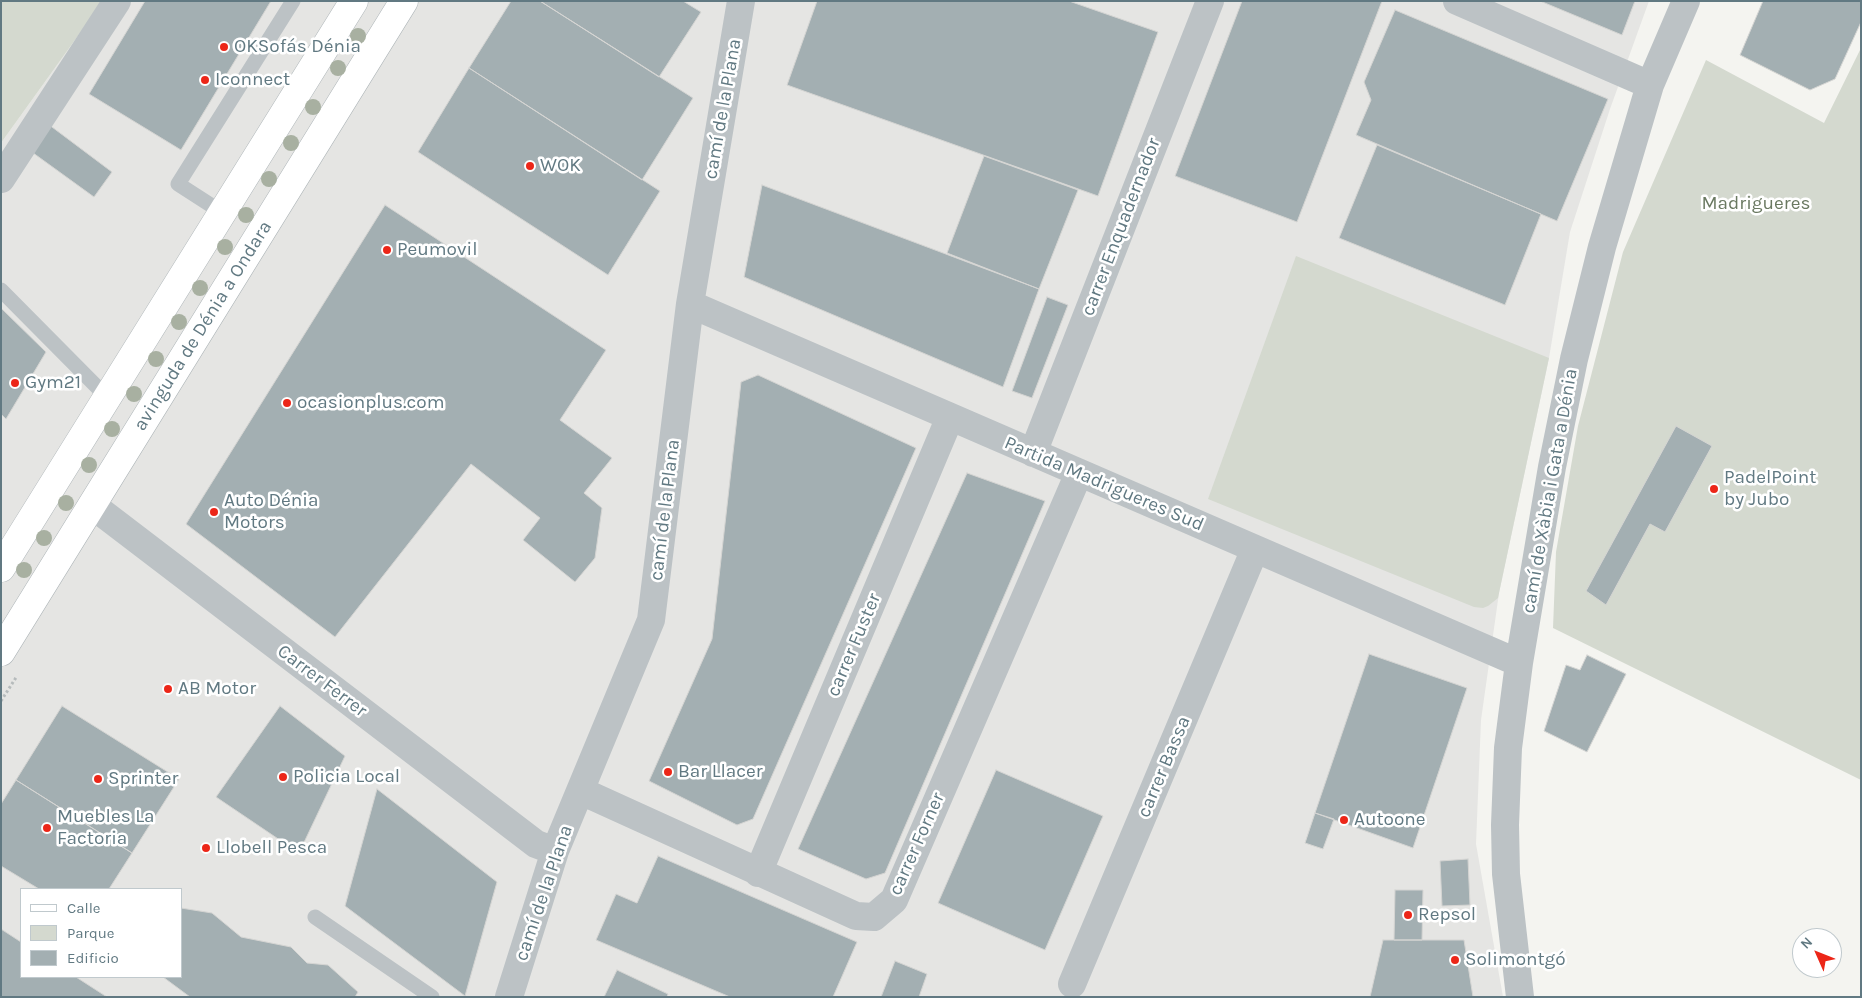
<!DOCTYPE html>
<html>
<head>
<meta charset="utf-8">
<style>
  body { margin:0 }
  #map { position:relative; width:1862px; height:998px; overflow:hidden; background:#f4f4f0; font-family:Karla,sans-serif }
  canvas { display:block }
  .frame { position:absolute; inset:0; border:2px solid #617982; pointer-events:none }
  .legend { position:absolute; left:20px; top:888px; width:162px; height:90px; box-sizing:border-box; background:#fff; border:1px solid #c0c9cd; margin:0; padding:6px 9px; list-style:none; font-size:15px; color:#617982 }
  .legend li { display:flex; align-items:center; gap:10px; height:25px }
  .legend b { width:25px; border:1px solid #c0c9cd }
  .north { position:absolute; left:1792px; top:928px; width:50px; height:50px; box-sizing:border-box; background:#fff; border:1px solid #c0c9cd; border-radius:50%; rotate:314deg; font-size:14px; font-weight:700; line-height:20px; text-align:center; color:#617982 }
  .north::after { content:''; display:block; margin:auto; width:18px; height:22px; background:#ec2618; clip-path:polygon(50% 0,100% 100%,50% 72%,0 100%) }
</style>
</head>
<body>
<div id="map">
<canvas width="1862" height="998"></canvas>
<div class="frame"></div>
<ul class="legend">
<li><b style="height:6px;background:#fff"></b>Calle</li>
<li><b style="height:14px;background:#d4d9cf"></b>Parque</li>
<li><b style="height:14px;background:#a3afb2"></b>Edificio</li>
</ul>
<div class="north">N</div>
</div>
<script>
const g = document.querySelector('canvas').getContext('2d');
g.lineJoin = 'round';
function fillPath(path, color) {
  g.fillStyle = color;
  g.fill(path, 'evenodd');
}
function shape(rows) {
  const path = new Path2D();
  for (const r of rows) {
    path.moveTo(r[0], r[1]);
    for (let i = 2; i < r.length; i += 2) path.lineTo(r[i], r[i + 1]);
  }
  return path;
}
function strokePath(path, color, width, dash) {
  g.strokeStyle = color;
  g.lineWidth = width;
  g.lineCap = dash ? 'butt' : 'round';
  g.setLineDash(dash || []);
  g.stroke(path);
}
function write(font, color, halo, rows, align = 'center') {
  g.font = font + ' Karla,sans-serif';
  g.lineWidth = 5;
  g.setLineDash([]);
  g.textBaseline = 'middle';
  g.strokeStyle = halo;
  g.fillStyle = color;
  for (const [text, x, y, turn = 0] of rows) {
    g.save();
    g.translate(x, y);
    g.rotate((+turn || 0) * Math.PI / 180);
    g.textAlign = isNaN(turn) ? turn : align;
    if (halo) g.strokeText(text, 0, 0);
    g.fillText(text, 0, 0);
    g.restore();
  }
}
const built = shape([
  [103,1,1649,1,1610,109,1570,232,1549,358,1499,593,1481,720,1476,844,1503,997,1,997,1,143],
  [21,889,181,889,181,977,21,977]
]);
const green = shape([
  [1,1,103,1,1,143],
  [1861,48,1861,780,1553,628,1556,552,1578,426,1623,252,1706,60,1824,123],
  [1296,256,1549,358,1499,593,1498,598,1488,606,1483,608,1474,607,1208,499]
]);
const building = shape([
  [145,1,271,1,181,150,89,94,145,1],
  [511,1,540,1,693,98,642,180,469,68,511,1],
  [540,1,683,1,701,12,659,77,540,1],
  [817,1,1069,1,1158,32,1098,196,787,85,817,1],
  [1242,1,1382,1,1297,222,1175,176,1242,1],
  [1540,1,1635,1,1622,35,1540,1],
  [1763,1,1861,1,1861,22,1835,79,1810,90,1740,55,1763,1],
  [1395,10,1608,99,1557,221,1356,135,1371,100,1364,82,1395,10],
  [469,68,660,191,608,275,418,152,469,68],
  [48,124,112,172,94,197,29,150,48,124],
  [1377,145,1541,214,1505,305,1339,238,1377,145],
  [984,156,1078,190,1039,289,947,253,984,156],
  [762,185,1039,289,1003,387,744,277,762,185],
  [385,205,606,350,560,420,612,458,584,493,602,508,595,558,575,582,523,540,540,518,471,464,335,637,186,524,385,205],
  [1047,297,1068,305,1032,398,1012,391,1047,297],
  [1,308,46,352,6,419,1,414,1,308],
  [758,375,916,448,753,819,737,825,649,781,712,639,741,382,758,375],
  [1676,426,1712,446,1665,532,1650,524,1606,605,1586,591,1676,426],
  [967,473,1045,501,885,873,866,879,798,849,967,473],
  [1369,654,1467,688,1413,848,1315,813,1369,654],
  [1587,655,1626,674,1587,752,1544,731,1566,665,1580,670,1587,655],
  [62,706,179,779,132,853,16,780,62,706],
  [280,706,345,756,299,853,216,797,280,706],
  [996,770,1103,816,1045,950,938,903,996,770],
  [16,780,132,853,109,889,39,889,1,866,1,804,16,780],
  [377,789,497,882,465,996,345,906,377,789],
  [1315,813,1334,819,1323,849,1305,843,1315,813],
  [658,856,857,942,833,997,730,997,596,940,616,894,637,903,658,856],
  [1468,859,1470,905,1442,906,1440,861,1468,859],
  [1395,890,1423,890,1422,940,1394,940,1395,890],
  [181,908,212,913,241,937,291,947,307,963,328,965,358,992,355,997,190,997,163,977,181,977,181,908],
  [1,929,21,942,21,977,76,977,107,997,1,997,1,929],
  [1383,940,1464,940,1473,997,1370,997,1383,940],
  [895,961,927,974,919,997,881,997,895,961],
  [617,970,668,994,667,997,604,997,617,970]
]);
const path = shape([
  [1,701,17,676]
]);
const lane = shape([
  [223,213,178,184,293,1],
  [1,290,107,397],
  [315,917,432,997]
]);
const street = shape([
  [1457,1,1650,85],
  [1,179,117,1],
  [690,304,1519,663],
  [1033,453,1210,1],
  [92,505,536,844,555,851],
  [581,791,856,916,874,917,894,900,1079,473],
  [758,873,950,417],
  [1072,984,1255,549],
  [509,997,555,851,651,620,690,304,741,1],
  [1520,997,1506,874,1505,825,1508,748,1519,663,1552,467,1574,359,1602,247,1650,85,1686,1]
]);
const primary = shape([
  [1,568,354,1],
  [1,652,404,1]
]);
const trees = [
  [358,36],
  [338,68],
  [313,107],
  [291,143],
  [269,179],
  [246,215],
  [225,247],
  [200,288],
  [179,322],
  [156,359],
  [134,394],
  [112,429],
  [89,465],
  [66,503],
  [44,538],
  [24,570]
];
const markers = [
  [224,47,5,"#ec2618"],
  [205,80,5,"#ec2618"],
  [530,166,5,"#ec2618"],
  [387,250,5,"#ec2618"],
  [15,383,5,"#ec2618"],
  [287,403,5,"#ec2618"],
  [1714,489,5,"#ec2618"],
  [214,512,5,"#ec2618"],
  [168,689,5,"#ec2618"],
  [668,772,5,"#ec2618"],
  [283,777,5,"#ec2618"],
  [98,779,5,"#ec2618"],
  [1344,820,5,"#ec2618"],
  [47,828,5,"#ec2618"],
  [206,848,5,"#ec2618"],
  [1408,915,5,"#ec2618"],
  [1455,960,5,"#ec2618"]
];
const poiNames = [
  ["OKSofás Dénia",234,47],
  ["Iconnect",215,80],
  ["WOK",540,166],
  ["Peumovil",397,250],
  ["Gym21",25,383],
  ["ocasionplus.com",297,403],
  ["PadelPoint",1724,478],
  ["by Jubo",1724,500],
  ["Auto Dénia",224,501],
  ["Motors",224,523],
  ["AB Motor",178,689],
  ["Bar Llacer",678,772],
  ["Policia Local",293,777],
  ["Sprinter",108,779],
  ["Muebles La",57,817],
  ["Factoria",57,839],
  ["Autoone",1354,820],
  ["Llobell Pesca",216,848],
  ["Repsol",1418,915],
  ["Solimontgó",1465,960]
];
const streetNames = [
  ["camí de la Plana",723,109,-80],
  ["carrer Enquadernador",1121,227,-69],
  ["avinguda de Dénia a Ondara",203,326,-58],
  ["Partida Madrigueres Sud",1104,484,23],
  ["camí de Xàbia i Gata a Dénia",1550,491,-80],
  ["camí de la Plana",665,510,-83],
  ["carrer Fuster",854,645,-67],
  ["Carrer Ferrer",322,681,37],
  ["carrer Bassa",1164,767,-67],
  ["carrer Forner",917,844,-66],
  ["camí de la Plana",544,893,-71]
];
const parkNames = [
  ["Madrigueres",1756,204]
];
fillPath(built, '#e5e5e3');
fillPath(green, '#d4d9cf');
fillPath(building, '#a3afb2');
strokePath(building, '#d5d5d3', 1);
strokePath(primary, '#afb6b9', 29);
strokePath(path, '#b6bbbc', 3, [2.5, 2.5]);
strokePath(lane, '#bcc2c5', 15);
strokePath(street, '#bcc2c5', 28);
strokePath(primary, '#fff', 28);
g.fillStyle = '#a8b0a1';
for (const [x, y] of trees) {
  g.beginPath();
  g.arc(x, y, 8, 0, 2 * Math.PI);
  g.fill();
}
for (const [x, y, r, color] of markers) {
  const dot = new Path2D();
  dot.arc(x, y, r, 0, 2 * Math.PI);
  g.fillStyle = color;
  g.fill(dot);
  strokePath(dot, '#fff', 2);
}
write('19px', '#617982', '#fff', poiNames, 'left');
write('19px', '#617982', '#fff', streetNames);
write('19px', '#6a7961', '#fff', parkNames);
</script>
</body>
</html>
